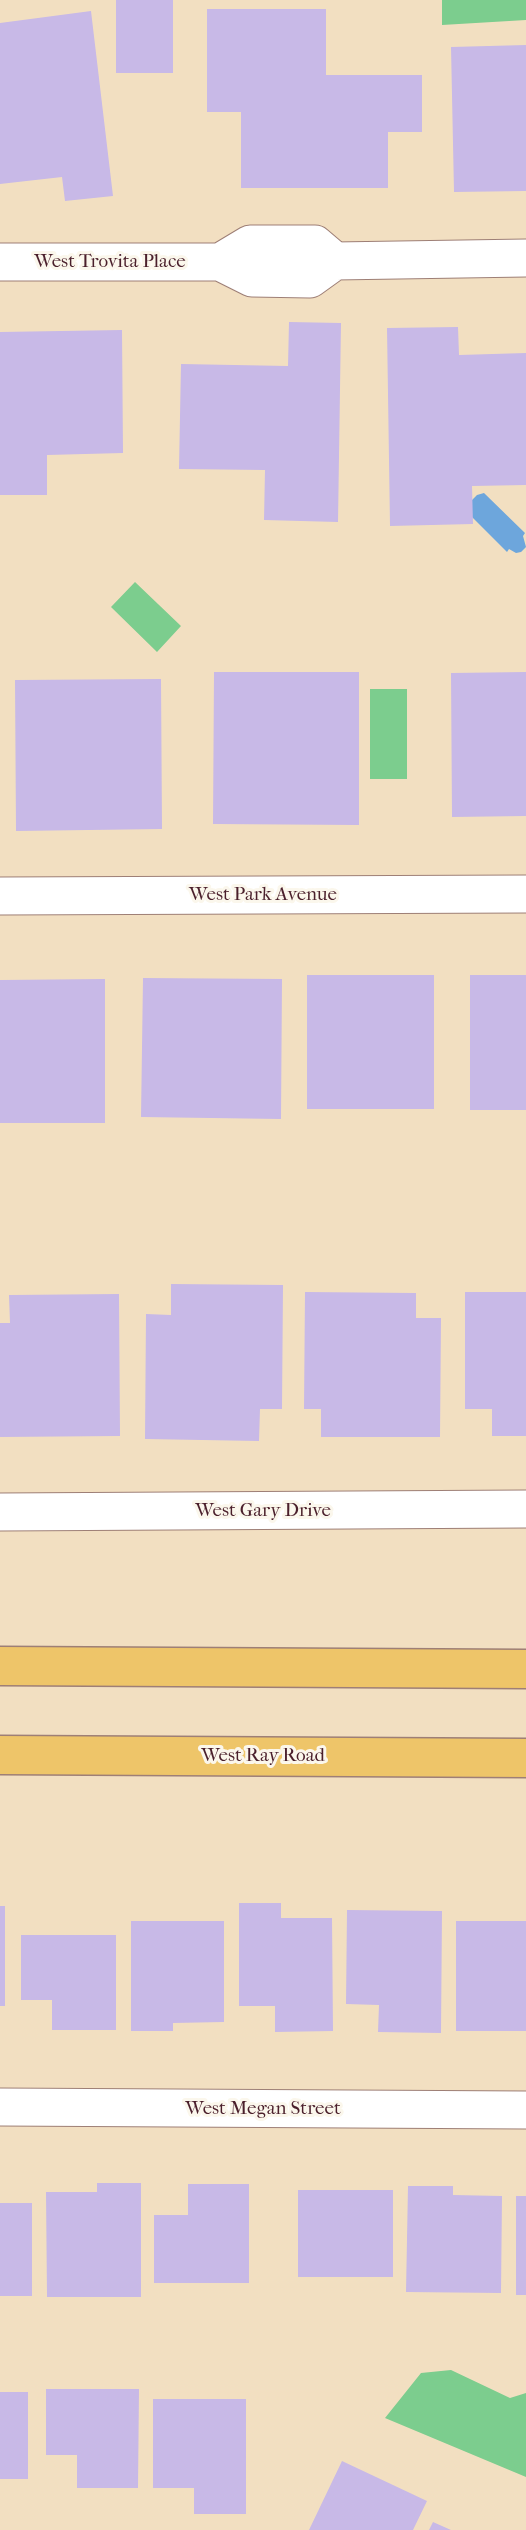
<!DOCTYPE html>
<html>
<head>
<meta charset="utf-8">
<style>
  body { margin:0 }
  canvas { display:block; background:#f2dfc1 }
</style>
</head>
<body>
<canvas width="526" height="2530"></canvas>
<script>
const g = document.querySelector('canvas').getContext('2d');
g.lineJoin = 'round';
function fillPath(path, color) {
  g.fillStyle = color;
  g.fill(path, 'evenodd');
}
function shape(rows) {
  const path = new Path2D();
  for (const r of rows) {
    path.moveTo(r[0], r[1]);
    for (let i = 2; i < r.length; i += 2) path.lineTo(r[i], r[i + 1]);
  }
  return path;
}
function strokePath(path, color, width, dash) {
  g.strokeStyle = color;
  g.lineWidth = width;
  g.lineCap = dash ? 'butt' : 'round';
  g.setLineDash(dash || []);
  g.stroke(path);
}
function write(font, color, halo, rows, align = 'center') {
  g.font = font + ' "IM FELL French Canon",serif';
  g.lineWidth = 6;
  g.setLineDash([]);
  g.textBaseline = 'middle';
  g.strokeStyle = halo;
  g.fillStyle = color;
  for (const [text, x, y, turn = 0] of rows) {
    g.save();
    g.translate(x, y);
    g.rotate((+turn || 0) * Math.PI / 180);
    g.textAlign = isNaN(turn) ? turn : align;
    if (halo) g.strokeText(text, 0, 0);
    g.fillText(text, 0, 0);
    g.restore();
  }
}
const green = shape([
  [442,0,526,0,526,20,442,25],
  [135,582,181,626,157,652,111,607],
  [370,689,407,689,407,779,370,779],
  [451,2370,510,2398,526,2393,526,2477,385,2418,421,2373]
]);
const water = shape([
  [484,493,525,533,523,536,526,547,521,552,516,553,509,549,507,552,467,512,466,506,477,495]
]);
const building = shape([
  [116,0,173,0,173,73,116,73],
  [207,9,326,9,326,75,422,75,422,132,388,132,388,188,241,188,241,112,207,112],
  [91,11,113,196,65,201,62,177,0,184,0,23],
  [526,45,526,191,454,192,451,47],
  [289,322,341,323,338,522,264,520,265,470,179,469,181,364,288,366],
  [458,327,459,355,526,353,526,485,472,486,473,524,390,526,387,328],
  [122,330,123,453,47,455,47,495,0,495,0,332],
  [214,672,359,672,359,825,213,824],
  [526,672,526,816,452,817,451,673],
  [161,679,162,829,16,831,15,680],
  [307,975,434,975,434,1109,307,1109],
  [470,975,526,975,526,1110,470,1110],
  [143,978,282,979,281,1119,141,1117],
  [105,979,105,1123,0,1123,0,980],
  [171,1284,283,1285,282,1409,260,1409,259,1441,145,1439,146,1314,171,1315],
  [305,1292,416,1293,416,1318,441,1318,440,1437,321,1437,321,1409,304,1409],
  [465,1292,526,1292,526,1436,492,1436,492,1409,465,1409],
  [119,1294,120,1436,0,1437,0,1323,10,1323,9,1295],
  [239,1903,281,1903,281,1918,332,1918,333,2031,275,2032,275,2006,239,2006],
  [0,1906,5,1906,5,2006,0,2006],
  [347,1910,442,1911,441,2033,378,2032,379,2005,346,2004],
  [131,1921,224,1921,224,2022,173,2023,173,2031,131,2031],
  [456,1921,526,1921,526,2031,456,2031],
  [21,1935,116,1935,116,2030,52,2030,52,2000,21,2000],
  [97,2183,141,2183,141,2297,47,2297,46,2192,97,2192],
  [188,2184,249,2184,249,2283,154,2283,154,2215,188,2215],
  [408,2186,453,2186,453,2195,502,2196,501,2293,406,2292],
  [298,2190,393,2190,393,2277,298,2277],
  [516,2196,526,2196,526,2295,516,2295],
  [0,2203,32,2203,32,2296,0,2296],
  [46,2389,139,2389,138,2488,77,2488,77,2455,46,2455],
  [0,2392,28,2392,28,2479,0,2479],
  [153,2399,246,2399,246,2514,194,2514,194,2488,153,2488],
  [342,2461,427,2501,413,2530,309,2530],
  [433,2522,451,2530,429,2530]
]);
const minor = shape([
  [0,262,220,262,252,278,310,279,335,261,526,258],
  [220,262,250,244,315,244,335,261],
  [0,896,526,894],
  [0,1512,526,1509],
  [0,2107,526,2110]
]);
const primary = shape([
  [0,1666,526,1669],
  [0,1755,526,1758]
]);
const streetNames = [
  ["West Trovita Place",110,262],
  ["West Park Avenue",263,895],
  ["West Gary Drive",263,1511],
  ["West Ray Road",263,1756],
  ["West Megan Street",263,2109]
];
fillPath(green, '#7ccd8e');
fillPath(water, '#6da6dc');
fillPath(building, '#c8b9e7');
strokePath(minor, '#9e7f76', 39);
strokePath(primary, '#9e7f76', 41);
strokePath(minor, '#fff', 37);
strokePath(primary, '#eec569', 38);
write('19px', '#4a1f2b', '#fbf7ec', streetNames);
</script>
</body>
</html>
